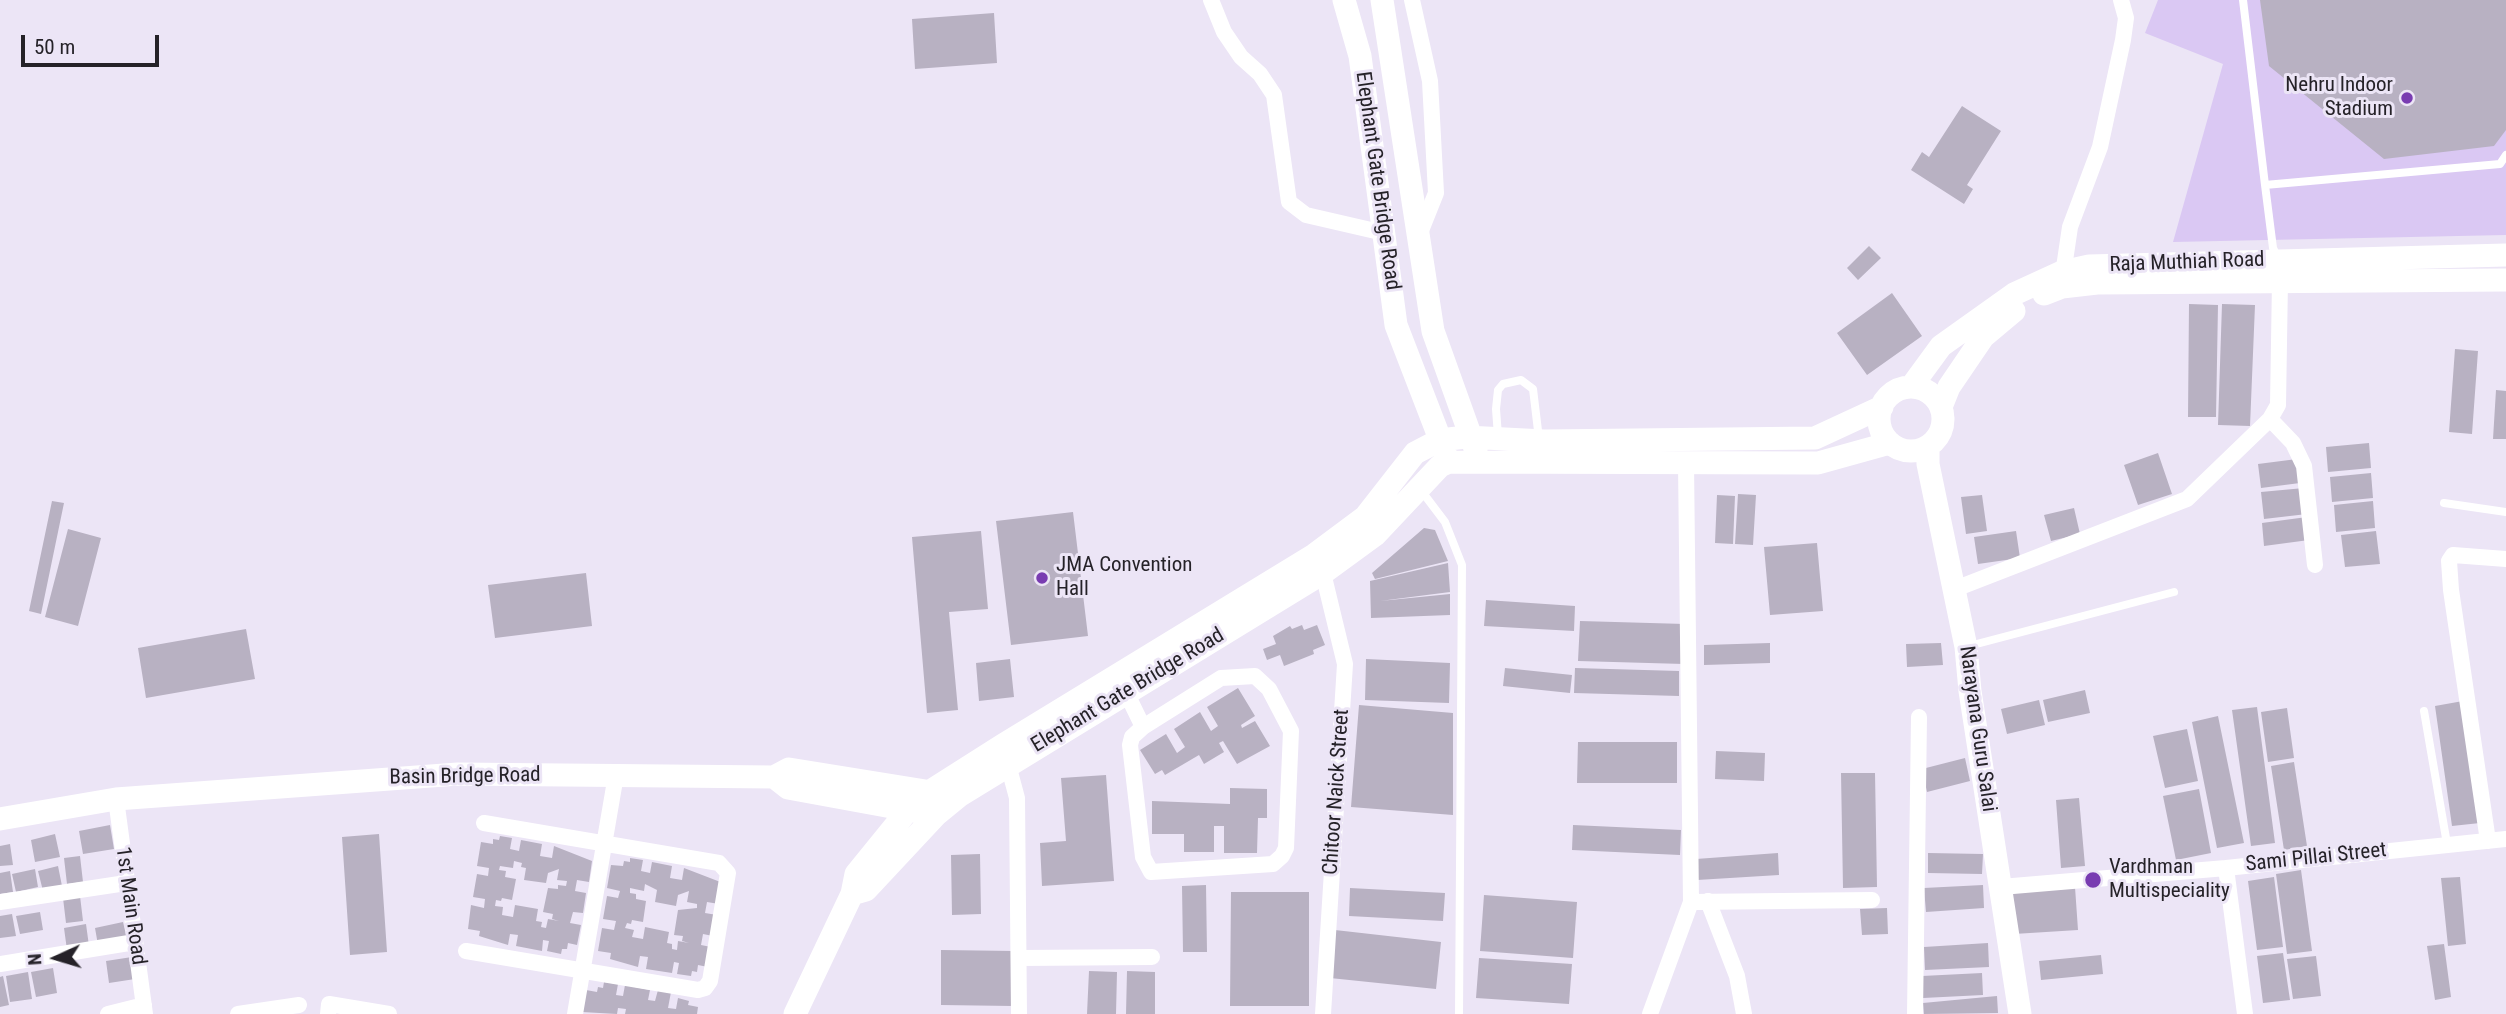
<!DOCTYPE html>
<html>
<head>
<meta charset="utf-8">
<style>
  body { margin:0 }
  #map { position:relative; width:2506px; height:1014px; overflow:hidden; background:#ece5f6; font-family:"Roboto Condensed",sans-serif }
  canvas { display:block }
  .north { position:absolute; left:21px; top:923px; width:70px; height:70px; -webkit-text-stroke:5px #ece5f6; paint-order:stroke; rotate:266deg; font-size:19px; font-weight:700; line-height:28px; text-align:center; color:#252228 }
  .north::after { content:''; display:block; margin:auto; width:24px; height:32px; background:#252228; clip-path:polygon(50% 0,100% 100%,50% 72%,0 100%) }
  .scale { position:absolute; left:21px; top:35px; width:138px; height:32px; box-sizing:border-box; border:4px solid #252228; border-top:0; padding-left:9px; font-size:21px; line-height:24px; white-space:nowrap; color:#252228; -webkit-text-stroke:5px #ece5f6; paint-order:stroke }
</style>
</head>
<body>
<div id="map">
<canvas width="2506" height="1014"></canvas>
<div class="north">N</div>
<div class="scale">50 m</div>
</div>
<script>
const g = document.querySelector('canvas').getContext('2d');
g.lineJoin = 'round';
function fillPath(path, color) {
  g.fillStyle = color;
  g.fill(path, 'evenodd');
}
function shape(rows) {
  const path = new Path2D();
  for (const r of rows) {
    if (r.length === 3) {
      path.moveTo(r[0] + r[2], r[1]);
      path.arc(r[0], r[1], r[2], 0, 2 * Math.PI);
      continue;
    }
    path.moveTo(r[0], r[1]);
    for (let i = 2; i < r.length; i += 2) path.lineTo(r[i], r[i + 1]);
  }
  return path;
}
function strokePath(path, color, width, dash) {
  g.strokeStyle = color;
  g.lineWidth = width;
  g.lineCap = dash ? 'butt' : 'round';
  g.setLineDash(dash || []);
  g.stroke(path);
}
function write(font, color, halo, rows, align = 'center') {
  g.font = font + ' "Roboto Condensed",sans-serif';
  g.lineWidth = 6;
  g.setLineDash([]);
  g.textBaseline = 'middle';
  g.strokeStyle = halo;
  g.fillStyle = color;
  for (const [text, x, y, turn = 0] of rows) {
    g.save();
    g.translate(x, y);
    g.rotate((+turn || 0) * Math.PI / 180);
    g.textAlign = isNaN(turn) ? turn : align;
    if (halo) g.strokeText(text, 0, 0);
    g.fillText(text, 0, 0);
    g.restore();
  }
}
const green = shape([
  [2158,0,2506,0,2506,235,2173,242,2223,64,2145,33]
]);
const building = shape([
  [2260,0,2506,0,2506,130,2494,146,2384,159,2269,66],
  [994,13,997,63,915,69,912,19],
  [1962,106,2001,131,1967,185,1973,189,1964,204,1911,170,1922,152,1929,157],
  [1869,246,1881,258,1858,280,1847,268],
  [1892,293,1922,336,1867,375,1837,333],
  [2189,304,2218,305,2216,417,2188,417],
  [2222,304,2255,305,2250,426,2218,425],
  [2455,349,2478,351,2472,434,2449,432],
  [2496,390,2506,391,2506,439,2493,439],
  [2369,443,2371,468,2328,472,2326,447],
  [2158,453,2172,494,2138,505,2124,465],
  [2297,459,2300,483,2261,488,2258,464],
  [2371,473,2373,498,2332,502,2330,477],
  [2304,488,2307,514,2264,519,2261,492],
  [1738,494,1756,495,1753,545,1735,544],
  [1717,495,1735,496,1733,544,1715,543],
  [1982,495,1987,531,1966,534,1961,497],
  [52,501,64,503,41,614,29,611],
  [2373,501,2375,528,2336,532,2334,505],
  [2074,508,2080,534,2051,541,2044,515],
  [1073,512,1088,636,1011,645,996,521],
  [2307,517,2309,540,2264,546,2262,523],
  [1424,528,1435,530,1448,561,1375,579,1372,573],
  [68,529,101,538,78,626,45,617],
  [981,531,988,609,949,612,958,710,927,713,912,537],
  [2016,531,2020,558,1978,564,1974,537],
  [2376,531,2380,564,2345,567,2341,535],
  [1817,543,1823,611,1770,615,1764,547],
  [1448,563,1450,592,1380,601,1450,594,1450,615,1371,618,1370,581],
  [586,573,592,626,495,638,488,585],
  [1486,600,1575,606,1574,631,1484,626],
  [1580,621,1685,624,1684,664,1578,661],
  [1302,625,1304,630,1317,625,1325,645,1313,650,1314,654,1284,666,1280,655,1267,660,1263,649,1276,644,1273,636,1290,626,1292,629],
  [246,629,255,679,146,698,138,648],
  [1770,643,1770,663,1704,665,1704,645],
  [1941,643,1943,665,1907,667,1906,644],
  [1010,659,1014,697,979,701,976,663],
  [1366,659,1450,663,1449,703,1365,700],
  [1505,668,1572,675,1570,693,1503,686],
  [1575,668,1679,671,1679,696,1574,693],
  [1238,688,1255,716,1241,725,1242,728,1255,721,1270,746,1237,764,1223,741,1219,743,1224,752,1204,764,1199,755,1165,775,1162,770,1155,774,1140,750,1166,734,1177,753,1185,747,1174,729,1200,712,1211,731,1218,726,1207,707],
  [2085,690,2090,713,2048,722,2043,700],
  [2039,700,2045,725,2007,734,2001,709],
  [2463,701,2480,823,2452,826,2435,706],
  [1359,705,1453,713,1453,815,1351,807],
  [2257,707,2275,843,2251,846,2232,710],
  [2287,708,2294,758,2268,762,2261,712],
  [2218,716,2244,843,2217,848,2192,722],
  [2187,729,2198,781,2165,788,2153,736],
  [1578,742,1677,742,1677,783,1577,783],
  [1716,751,1765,753,1764,781,1715,779],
  [1965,758,1970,781,1927,792,1922,769],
  [2294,762,2307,846,2284,850,2271,766],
  [1841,773,1875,773,1877,887,1843,888],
  [1106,775,1114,881,1042,886,1040,843,1066,841,1061,778],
  [1230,788,1267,789,1267,818,1258,818,1257,853,1224,853,1224,826,1214,826,1214,852,1184,852,1184,834,1152,834,1152,801,1230,804],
  [2199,789,2211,853,2176,860,2163,796],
  [2079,798,2085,866,2061,868,2056,800],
  [110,825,114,849,83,854,79,831],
  [1573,825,1681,830,1680,855,1572,850],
  [55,834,60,857,35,862,31,840],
  [379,834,387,952,350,955,342,837],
  [500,836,512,838,510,849,519,851,521,840,542,844,540,856,552,858,554,846,592,861,589,882,577,880,575,891,586,893,583,913,573,912,570,923,581,925,577,945,568,943,567,949,562,949,561,954,547,951,549,941,543,940,542,951,516,946,518,935,510,934,508,945,479,936,480,931,468,929,471,905,484,908,485,899,473,897,477,874,488,876,489,868,477,866,481,842,493,844,493,839,499,840],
  [514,861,522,863,521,867,526,868,524,880,546,883,548,873,559,869,557,880,567,881,566,886,558,885,558,889,548,888,543,912,553,914,552,919,559,921,548,919,546,928,541,927,542,922,536,921,538,909,515,905,513,917,502,915,503,907,495,906,496,900,501,901,502,898,512,900,516,879,505,877,506,871,499,870,500,866,513,868],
  [10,844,13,865,0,866,0,846],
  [1778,853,1779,875,1697,880,1696,859],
  [1928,853,1983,854,1982,874,1928,873],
  [980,854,981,914,952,915,951,855],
  [80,856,83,882,67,884,64,858],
  [630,858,643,860,641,871,650,873,652,862,672,866,670,878,682,880,684,868,723,883,719,904,707,902,705,913,717,915,713,936,703,934,701,945,711,947,708,967,698,965,697,972,692,971,691,976,677,974,679,963,674,962,672,973,646,969,648,957,640,956,638,967,610,959,611,953,598,951,602,928,614,930,616,921,603,919,607,896,618,898,620,891,607,888,611,865,623,866,624,861,630,862],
  [645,884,657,890,655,902,676,906,678,895,689,891,687,902,697,904,697,908,678,910,674,935,683,936,682,941,689,943,678,941,677,950,672,949,672,944,667,943,669,932,645,927,643,939,632,937,634,930,625,928,627,923,631,924,632,920,643,922,646,901,636,899,636,894,630,893,630,888,644,891],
  [58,866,62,886,43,891,38,871],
  [35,869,38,887,16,892,12,874],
  [2301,870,2312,951,2287,954,2276,874],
  [10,871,13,892,0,894,0,873],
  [2274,877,2283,947,2257,950,2248,881],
  [2460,877,2466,944,2448,946,2441,878],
  [1206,885,1207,952,1183,952,1182,886],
  [1983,885,1984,908,1926,912,1924,888],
  [2075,887,2078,930,2014,934,2012,891],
  [1350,888,1445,893,1443,921,1349,916],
  [1231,892,1309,892,1309,1006,1230,1006],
  [1484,895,1577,902,1573,958,1480,951],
  [80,896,83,921,66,923,63,898],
  [1887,908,1888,934,1862,935,1860,909],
  [40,912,43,930,20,934,16,916],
  [12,914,16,936,0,938,0,916],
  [123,922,127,939,98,945,95,928],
  [86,924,89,946,67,950,64,928],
  [1335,930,1441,942,1436,989,1330,978],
  [1988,943,1989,967,1925,970,1924,947],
  [2444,944,2451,997,2435,1000,2427,946],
  [941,950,1014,951,1013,1006,941,1005],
  [2283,953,2290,1000,2263,1003,2257,956],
  [2101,955,2103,974,2041,980,2039,961],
  [2316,956,2321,996,2293,999,2287,959],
  [132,957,135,979,109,983,106,961],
  [1479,958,1572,964,1569,1004,1476,998],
  [53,968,57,993,36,997,31,972],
  [1089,971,1117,972,1116,1014,1087,1014],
  [1127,971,1155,972,1155,1014,1126,1014],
  [28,972,32,999,10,1002,6,976],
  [1982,973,1983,995,1923,998,1922,976],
  [3,976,9,1005,0,1007,0,977],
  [604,982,618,984,616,995,623,996,625,985,650,990,648,1000,655,1001,658,990,671,992,668,1008,676,1009,678,998,689,1001,688,1005,698,1007,697,1014,625,1014,626,1009,618,1008,617,1014,582,1012,586,990,597,992,598,987,603,988],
  [1997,996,1998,1013,1924,1014,1923,1003]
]);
const lane = shape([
  [2243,0,2265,185,2500,164,2506,155],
  [2265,185,2273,248,2278,258],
  [1498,436,1496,409,1498,390,1503,384,1521,380,1533,389,1539,439],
  [1420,489,1445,522,1462,565,1459,1014],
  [2444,503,2506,512],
  [1969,646,2174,592],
  [2424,711,2447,844]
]);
const street = shape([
  [1211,0,1224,32,1241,57,1260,74,1274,95,1289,202,1306,215,1384,233],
  [1412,0,1430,81,1436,193,1420,233],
  [2062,281,2070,227,2100,147,2123,40,2126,18,2121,0],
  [2270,419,2293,443,2304,466,2315,565],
  [1323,573,1345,664,1323,1014],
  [1955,589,2187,499,2270,419,2278,405,2280,280],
  [1126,692,1143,727,1221,678,1255,676,1269,689,1291,731,1286,848,1282,856,1273,864,1151,872,1143,857,1130,745,1132,737,1143,727],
  [1006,757,1017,798,1019,1014],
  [116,799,145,1014],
  [2488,841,2451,590,2449,561,2453,555,2506,559],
  [2226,868,2245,1014],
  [2001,887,2226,868,2506,839],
  [1708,901,1737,976,1744,1014],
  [0,902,126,883],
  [1691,902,1872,900],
  [466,951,698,990,705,988,710,981,728,873,719,863,484,823],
  [1020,958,1152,957],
  [0,964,135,942],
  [108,1014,144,1005],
  [238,1014,299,1005],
  [328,1014,329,1004,389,1014],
  [575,1014,616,775],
  [1650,1014,1691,902,1686,463],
  [1915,1014,1919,717]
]);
const secondary = shape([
  [1344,0,1360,56,1396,325,1445,452],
  [1382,0,1433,331,1476,451],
  [2044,294,2062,287,2097,283,2506,280],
  [1911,387,1941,346,2014,294,2062,272,2089,266,2506,255],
  [1911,419,32],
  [1941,407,1949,387,1983,337,2014,311],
  [1928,446,1928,464,1966,647,1970,691,2020,1014],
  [774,777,788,788,919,812],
  [0,819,116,799,458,774,774,777,789,769,938,793],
  [852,894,866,890,937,814,959,796,1323,573,1375,535,1440,466,1449,462,1818,463,1890,443],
  [795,1014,852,894,856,874,908,810,929,792,1003,745,1314,555,1365,517,1415,453,1440,440,1466,437,1544,441,1815,438,1882,407]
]);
const markers = [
  [2407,98,7,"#793cb1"],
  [1042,578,7,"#793cb1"],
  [2093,880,9,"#793cb1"]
];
const poiNames = [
  ["Nehru Indoor",2393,86,"right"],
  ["Stadium",2393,110,"right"],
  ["JMA Convention",1056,566],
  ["Hall",1056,590],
  ["Vardhman",2109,868],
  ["Multispeciality",2109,892]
];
const streetNames = [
  ["Elephant Gate Bridge Road",1377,181,82],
  ["Raja Muthiah Road",2187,263,-2],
  ["Elephant Gate Bridge Road",1128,691,-31],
  ["Narayana Guru Salai",1977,729,82],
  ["Basin Bridge Road",465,777,-1],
  ["Chitoor Naick Street",1337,792,-86],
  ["Sami Pillai Street",2316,858,-6],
  ["1st Main Road",130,906,82]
];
fillPath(green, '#dac8f3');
fillPath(building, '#b8b1c2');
strokePath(lane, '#fff', 8);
strokePath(street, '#fff', 16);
strokePath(secondary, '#fff', 23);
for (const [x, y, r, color] of markers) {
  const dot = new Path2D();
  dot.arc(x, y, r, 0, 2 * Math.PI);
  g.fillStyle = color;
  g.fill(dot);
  strokePath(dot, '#ece5f6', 2.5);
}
write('21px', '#252228', '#ece5f6', poiNames, 'left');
write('21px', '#252228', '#ece5f6', streetNames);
</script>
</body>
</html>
